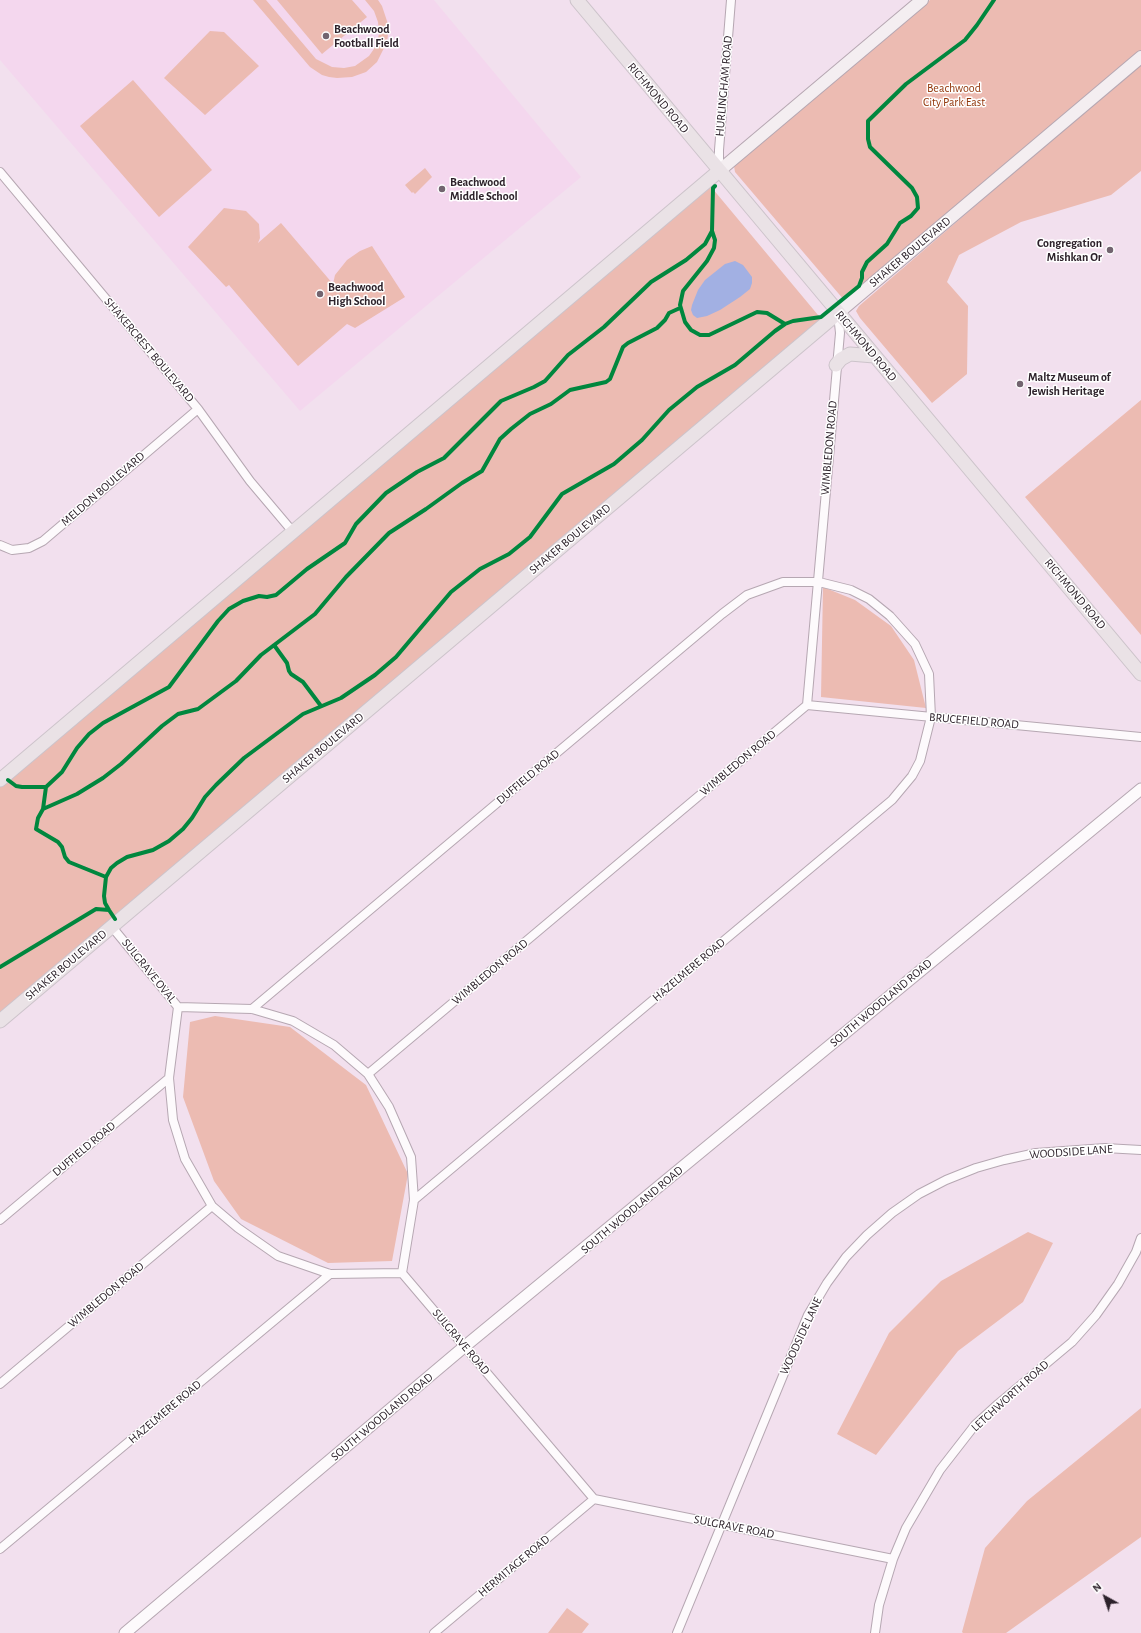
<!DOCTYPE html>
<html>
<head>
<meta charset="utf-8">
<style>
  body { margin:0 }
  #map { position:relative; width:1141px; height:1633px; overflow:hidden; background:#f2e0ee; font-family:"Alegreya Sans",sans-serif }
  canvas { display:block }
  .north { position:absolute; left:1085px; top:1577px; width:40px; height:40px; -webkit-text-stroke:3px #fff; paint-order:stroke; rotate:320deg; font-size:11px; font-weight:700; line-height:16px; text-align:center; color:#2d222b }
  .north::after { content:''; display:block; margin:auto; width:14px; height:18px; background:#2d222b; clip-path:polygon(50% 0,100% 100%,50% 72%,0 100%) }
</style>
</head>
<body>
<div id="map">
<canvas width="1141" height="1633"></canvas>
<div class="north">N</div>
</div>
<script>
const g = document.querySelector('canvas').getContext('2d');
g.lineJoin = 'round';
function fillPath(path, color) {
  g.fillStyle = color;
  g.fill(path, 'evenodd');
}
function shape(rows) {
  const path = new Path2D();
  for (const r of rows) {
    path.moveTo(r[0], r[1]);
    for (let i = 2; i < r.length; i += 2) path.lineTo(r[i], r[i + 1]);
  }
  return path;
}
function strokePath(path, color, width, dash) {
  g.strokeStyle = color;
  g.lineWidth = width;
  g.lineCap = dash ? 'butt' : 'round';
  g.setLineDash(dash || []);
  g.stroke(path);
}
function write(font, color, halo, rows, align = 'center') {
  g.font = font + ' "Alegreya Sans",sans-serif';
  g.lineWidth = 3;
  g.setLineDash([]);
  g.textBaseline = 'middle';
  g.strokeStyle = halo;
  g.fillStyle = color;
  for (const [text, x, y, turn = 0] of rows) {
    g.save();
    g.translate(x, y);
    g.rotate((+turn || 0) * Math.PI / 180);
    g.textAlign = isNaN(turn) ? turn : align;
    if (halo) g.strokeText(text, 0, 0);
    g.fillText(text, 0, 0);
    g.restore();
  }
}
const built = shape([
  [0,0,434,0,581,177,300,411,0,60]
]);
const green = shape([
  [253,0,266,0,316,59,332,67,344,68,355,66,369,56,376,46,379,34,378,22,374,11,365,0,378,0,382,6,389,27,387,42,377,62,366,72,352,77,337,78,329,77,322,75,310,67],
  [277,0,352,0,367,17,322,54],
  [930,0,1141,0,1141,53,844,300,735,172,734,166],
  [210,31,224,32,259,66,205,115,164,78],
  [1141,63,1141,171,1111,195,1021,222,959,255,947,282,968,306,967,374,932,403,860,318,856,311,859,306],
  [133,80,212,170,159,217,80,126],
  [425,168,432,177,415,194,413,192,412,193,405,185],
  [707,182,823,321,0,1021,0,780],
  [224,208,246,211,259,224,260,238,258,243,281,223,333,284,335,275,347,260,360,251,372,246,405,297,355,328,347,324,298,366,229,285,226,287,188,247],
  [1141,400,1141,635,1025,497],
  [823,587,855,600,891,626,914,660,926,708,821,697],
  [215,1016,290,1027,366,1085,408,1174,392,1261,328,1263,241,1219,214,1181,183,1097,190,1022],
  [1028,1232,1053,1243,1023,1302,958,1351,876,1455,837,1434,889,1333,941,1281],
  [1141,1408,1141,1537,1006,1633,963,1633,962,1632,985,1548,1027,1501],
  [567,1608,589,1624,582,1633,548,1633]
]);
const water = shape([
  [735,261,743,265,752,277,752,283,750,289,740,297,720,310,707,316,697,318,693,315,691,310,692,305,698,290,705,280,725,264]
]);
const minor = shape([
  [719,169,719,150,731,0],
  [0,172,198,409,250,481,293,532],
  [0,545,12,550,29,548,43,541,198,409],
  [807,705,1141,737],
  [112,927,178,1007,252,1009,293,1021,334,1045,368,1074,389,1107,411,1157,414,1200,402,1273],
  [178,1007,169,1078,173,1120,185,1159,212,1206,238,1228,278,1256,330,1274,402,1273],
  [252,1009,722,614,747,595,783,582,819,582,851,590,869,599,890,616,915,644,929,674,931,717,920,761,912,776,892,800,414,1200],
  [368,1074,807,705,840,333,838,314],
  [0,1220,169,1078],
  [402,1273,594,1499,893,1559],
  [0,1384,212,1206],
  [0,1549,330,1274],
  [434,1633,594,1499],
  [677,1633,808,1315,827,1283,846,1257,867,1235,892,1213,919,1194,946,1180,976,1168,1004,1160,1036,1153,1105,1148,1141,1150],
  [875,1633,879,1605,893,1559,906,1528,940,1470,975,1425,998,1404,1072,1342,1096,1315,1118,1284,1136,1252,1141,1238]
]);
const tertiary = shape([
  [125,1633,464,1347,1141,789]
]);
const secondary = shape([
  [719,171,922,0],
  [838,313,1141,57]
]);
const primary = shape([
  [577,0,1141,674],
  [836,365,841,359,850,354,874,356],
  [0,780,719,171],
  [0,1021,838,313]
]);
const cycleway = shape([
  [712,231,715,240,714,248,707,261,683,291,680,305,685,322,691,330,700,335,709,335,757,312,767,313,785,324],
  [274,645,287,663,289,671,291,674,303,682,321,706],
  [8,780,16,786,22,787,46,787,62,772,77,748,89,734,103,723,169,687,218,621,229,609,243,601,259,596,267,597,276,595,307,569,345,543,356,524,386,493,417,472,444,458,501,401,534,387,545,381,568,355,604,327,651,282,686,260,705,244,712,231,713,188,715,186],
  [46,787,43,809,38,818,36,829,58,842,62,847,65,857,69,862,106,877],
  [43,809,77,794,103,778,121,764,162,726,178,714,198,709,236,681,261,655,315,614,346,577,389,533,426,509,462,483,482,471,500,439,511,429,530,414,551,404,570,390,606,382,610,379,623,347,628,343,657,328,665,320,669,313,680,308],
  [115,919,109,910,105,903,104,896,106,877,111,868,117,863,127,857,153,850,169,841,183,829,192,818,205,797,216,785,244,758,303,714,341,698,375,675,396,657,451,592,480,569,509,554,530,537,562,494,614,464,642,440,669,410,697,387,735,365,775,331,785,324,793,321,821,317,859,286,862,278,862,272,867,262,887,244,900,223,911,216,918,208,917,197,912,188,870,147,868,139,868,121,906,84,965,40,977,25,994,0],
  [0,967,96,909,109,910]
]);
const markers = [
  [326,36,4,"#72646f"],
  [442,189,4,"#72646f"],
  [1110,250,4,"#72646f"],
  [320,294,4,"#72646f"],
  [1020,384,4,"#72646f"]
];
const poiNames = [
  ["Beachwood",334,29],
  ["Football Field",334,43],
  ["Beachwood",450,182],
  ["Middle School",450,196],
  ["Congregation",1102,243,"right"],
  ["Mishkan Or",1102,257,"right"],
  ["Beachwood",328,287],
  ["High School",328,301],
  ["Maltz Museum of",1028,377],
  ["Jewish Heritage",1028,391]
];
const streetNames = [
  ["HURLINGHAM ROAD",724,86,-85],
  ["RICHMOND ROAD",658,98,50],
  ["SHAKER BOULEVARD",910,252,-40],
  ["RICHMOND ROAD",866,346,50],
  ["SHAKERCREST BOULEVARD",149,350,50],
  ["WIMBLEDON ROAD",829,448,-85],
  ["MELDON BOULEVARD",103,489,-41],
  ["SHAKER BOULEVARD",570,539,-40],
  ["RICHMOND ROAD",1075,594,50],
  ["BRUCEFIELD ROAD",974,721,5],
  ["SHAKER BOULEVARD",323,748,-40],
  ["WIMBLEDON ROAD",738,763,-40],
  ["DUFFIELD ROAD",528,777,-40],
  ["SHAKER BOULEVARD",66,965,-40],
  ["HAZELMERE ROAD",689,970,-40],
  ["SULGRAVE OVAL",149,971,51],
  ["WIMBLEDON ROAD",490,972,-40],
  ["SOUTH WOODLAND ROAD",881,1003,-40],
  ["DUFFIELD ROAD",84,1149,-40],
  ["WOODSIDE LANE",1071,1152,-4],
  ["SOUTH WOODLAND ROAD",632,1210,-40],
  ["WIMBLEDON ROAD",106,1295,-40],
  ["WOODSIDE LANE",801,1336,-65],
  ["SULGRAVE ROAD",461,1342,50],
  ["LETCHWORTH ROAD",1010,1396,-42],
  ["HAZELMERE ROAD",165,1412,-40],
  ["SOUTH WOODLAND ROAD",382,1417,-40],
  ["SULGRAVE ROAD",734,1527,11],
  ["HERMITAGE ROAD",514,1566,-40]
];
const parkNames = [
  ["Beachwood",954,88],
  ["City Park East",954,102]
];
fillPath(built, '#f4d7ee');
fillPath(green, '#ecbbb2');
fillPath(water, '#a2b0e3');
strokePath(minor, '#b6a7b2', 10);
strokePath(tertiary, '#b6a7b2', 13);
strokePath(secondary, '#b6a7b2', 14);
strokePath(primary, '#ccc3ca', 15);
strokePath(minor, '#fdfafc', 8);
strokePath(tertiary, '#fdfafc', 11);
strokePath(secondary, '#f4eef1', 12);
strokePath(primary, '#eae2e6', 13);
strokePath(cycleway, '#00873e', 4);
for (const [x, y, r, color] of markers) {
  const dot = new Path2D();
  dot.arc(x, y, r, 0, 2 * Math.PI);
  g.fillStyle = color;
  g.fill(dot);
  strokePath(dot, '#fff', 1.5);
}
write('bold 12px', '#2d222b', '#fff', poiNames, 'left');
write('12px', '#2d222b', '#fff', streetNames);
write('12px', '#913509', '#fff', parkNames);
</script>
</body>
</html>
